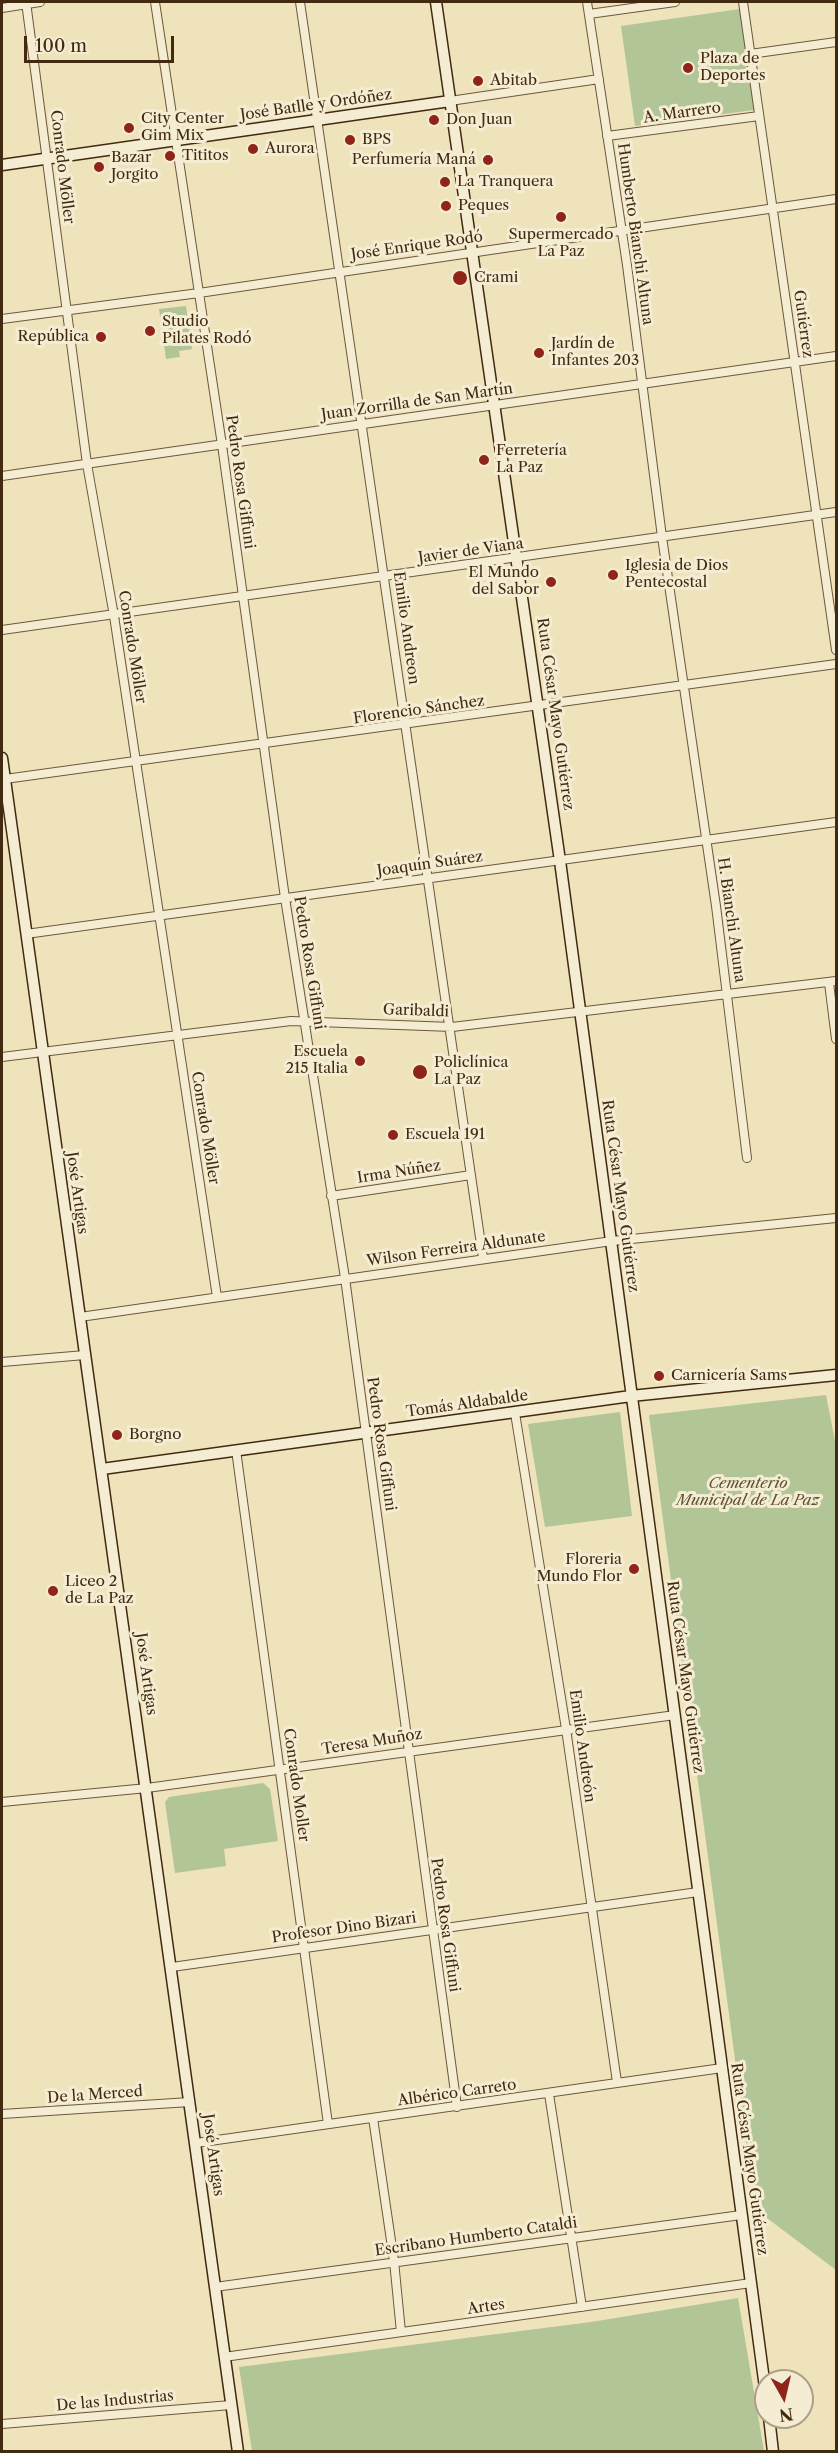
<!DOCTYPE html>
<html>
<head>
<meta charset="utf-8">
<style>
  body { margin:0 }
  #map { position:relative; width:838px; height:2453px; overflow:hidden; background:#efe3bc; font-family:"Libre Caslon Text",serif }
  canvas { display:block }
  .frame { position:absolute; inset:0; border:3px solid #422a11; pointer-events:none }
  .north { position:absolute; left:754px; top:2369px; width:60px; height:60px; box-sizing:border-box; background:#f5edd3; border:2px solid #ad9f85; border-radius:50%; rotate:172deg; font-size:16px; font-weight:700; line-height:24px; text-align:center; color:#422a11 }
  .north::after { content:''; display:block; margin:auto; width:21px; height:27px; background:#8f2418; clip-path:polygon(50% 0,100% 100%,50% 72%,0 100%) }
  .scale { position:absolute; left:24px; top:36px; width:150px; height:27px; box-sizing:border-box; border:3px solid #422a11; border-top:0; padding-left:8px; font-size:18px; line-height:21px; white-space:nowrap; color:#422a11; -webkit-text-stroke:4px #f5edd3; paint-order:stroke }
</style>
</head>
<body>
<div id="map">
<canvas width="838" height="2453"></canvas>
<div class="frame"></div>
<div class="north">N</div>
<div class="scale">100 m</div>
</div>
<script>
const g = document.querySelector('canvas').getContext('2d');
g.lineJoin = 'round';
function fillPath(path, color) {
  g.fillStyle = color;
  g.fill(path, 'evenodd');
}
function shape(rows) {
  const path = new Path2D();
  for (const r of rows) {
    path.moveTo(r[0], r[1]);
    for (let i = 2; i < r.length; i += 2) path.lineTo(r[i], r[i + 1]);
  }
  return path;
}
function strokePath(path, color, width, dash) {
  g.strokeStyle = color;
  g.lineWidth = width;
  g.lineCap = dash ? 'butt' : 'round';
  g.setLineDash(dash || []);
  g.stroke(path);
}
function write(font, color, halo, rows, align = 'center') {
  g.font = font + ' "Libre Caslon Text",serif';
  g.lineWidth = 6;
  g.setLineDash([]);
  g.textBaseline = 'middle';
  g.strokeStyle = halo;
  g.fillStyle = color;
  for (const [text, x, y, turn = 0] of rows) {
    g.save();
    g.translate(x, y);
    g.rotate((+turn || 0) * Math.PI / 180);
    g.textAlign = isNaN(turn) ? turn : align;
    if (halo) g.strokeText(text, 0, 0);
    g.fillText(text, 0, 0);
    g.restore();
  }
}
const green = shape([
  [740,9,754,110,635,126,621,26],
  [186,306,192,349,179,351,180,357,166,359,159,309],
  [826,1395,836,1446,836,2270,755,2209,649,1415],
  [620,1412,632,1516,545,1527,528,1424],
  [263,1783,270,1789,278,1841,224,1849,226,1866,175,1873,165,1802,169,1797],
  [738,2298,764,2451,252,2451,239,2367,591,2322]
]);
const street = shape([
  [26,2,87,464,114,616,217,1297],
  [155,2,222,445,285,898,345,1278,457,2107],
  [300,2,483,1258],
  [587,2,627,265,662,537,716,906,747,1158],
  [743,2,836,650],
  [2,8,40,2],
  [589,14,675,2],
  [750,54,836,42],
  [450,101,599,79],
  [607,136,759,116],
  [2,319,199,293,836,199],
  [2,476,836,356],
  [2,630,836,512],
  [5,779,836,664],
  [26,934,836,822],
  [829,983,836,1039],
  [2,1057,291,1021,452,1027,836,981],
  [331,1196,471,1175],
  [80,1317,612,1241,836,1218],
  [2,1362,85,1355],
  [515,1413,566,1729,617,2082],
  [236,1450,328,2124],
  [2,1802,147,1788,675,1715],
  [172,1967,698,1892],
  [549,2094,582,2307],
  [2,2114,190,2102],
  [373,2118,394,2261,401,2332],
  [196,2143,722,2068],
  [215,2287,741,2215],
  [224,2357,751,2283],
  [2,2424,231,2405]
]);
const secondary = shape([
  [436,2,560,861,766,2395],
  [2,165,450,101],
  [2,758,238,2452],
  [102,1469,631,1396,836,1375],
  [769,2417,773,2452]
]);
const markers = [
  [688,68,6,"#8f2418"],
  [478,81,6,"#8f2418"],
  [434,120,6,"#8f2418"],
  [129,128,6,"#8f2418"],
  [350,140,6,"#8f2418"],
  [253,149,6,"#8f2418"],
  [170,156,6,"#8f2418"],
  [488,160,6,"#8f2418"],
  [99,167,6,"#8f2418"],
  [445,182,6,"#8f2418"],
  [446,206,6,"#8f2418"],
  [561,217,6,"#8f2418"],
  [460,278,8,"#8f2418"],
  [150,331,6,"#8f2418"],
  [101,337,6,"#8f2418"],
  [539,353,6,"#8f2418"],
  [484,460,6,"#8f2418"],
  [613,575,6,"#8f2418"],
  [551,582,6,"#8f2418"],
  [360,1061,6,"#8f2418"],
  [420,1072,8,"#8f2418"],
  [393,1135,6,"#8f2418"],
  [659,1376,6,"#8f2418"],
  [117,1435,6,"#8f2418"],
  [634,1569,6,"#8f2418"],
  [53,1591,6,"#8f2418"]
];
const poiNames = [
  ["Plaza de",700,59],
  ["Deportes",700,76],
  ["Abitab",490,81],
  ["City Center",141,119],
  ["Gim Mix",141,136],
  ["Don Juan",446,120],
  ["BPS",362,140],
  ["Aurora",265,149],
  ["Tititos",182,156],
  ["Bazar",111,158],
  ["Jorgito",111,175],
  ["Perfumería Maná",476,160,"right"],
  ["La Tranquera",457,182],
  ["Peques",458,206],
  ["Supermercado",561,235,"center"],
  ["La Paz",561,252,"center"],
  ["Crami",474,278],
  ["Studio",162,322],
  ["Pilates Rodó",162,339],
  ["República",89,337,"right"],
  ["Jardín de",551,344],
  ["Infantes 203",551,361],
  ["Ferretería",496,451],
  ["La Paz",496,468],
  ["Iglesia de Dios",625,566],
  ["Pentecostal",625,583],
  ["El Mundo",539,573,"right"],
  ["del Sabor",539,590,"right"],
  ["Escuela",348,1052,"right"],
  ["215 Italia",348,1069,"right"],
  ["Policlínica",434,1063],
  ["La Paz",434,1080],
  ["Escuela 191",405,1135],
  ["Carnicería Sams",671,1376],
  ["Borgno",129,1435],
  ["Floreria",622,1560,"right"],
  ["Mundo Flor",622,1577,"right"],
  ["Liceo 2",65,1582],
  ["de La Paz",65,1599]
];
const streetNames = [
  ["José Batlle y Ordóñez",316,105,-8],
  ["A. Marrero",682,113,-8],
  ["Conrado Möller",62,167,83],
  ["Humberto Bianchi Altuna",635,234,82],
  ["José Enrique Rodó",417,246,-8],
  ["Gutiérrez",803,324,82],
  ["Juan Zorrilla de San Martín",417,402,-8],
  ["Pedro Rosa Giffuni",240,482,82],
  ["Javier de Viana",471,551,-8],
  ["Emilio Andreon",406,628,82],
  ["Conrado Möller",132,647,81],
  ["Florencio Sánchez",419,710,-8],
  ["Ruta César Mayo Gutiérrez",555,714,82],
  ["Joaquín Suárez",430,864,-8],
  ["H. Bianchi Altuna",731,920,82],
  ["Pedro Rosa Giffuni",309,963,81],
  ["Garibaldi",416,1011,2],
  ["Conrado Möller",205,1128,81],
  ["Irma Núñez",399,1172,-9],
  ["José Artigas",77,1193,82],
  ["Ruta César Mayo Gutiérrez",620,1196,82],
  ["Wilson Ferreira Aldunate",456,1249,-8],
  ["Tomás Aldabalde",467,1404,-8],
  ["Pedro Rosa Giffuni",381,1444,82],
  ["José Artigas",146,1674,82],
  ["Ruta César Mayo Gutiérrez",685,1677,82],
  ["Teresa Muñoz",372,1742,-9],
  ["Emilio Andreón",582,1746,82],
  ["Conrado Moller",296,1785,82],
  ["Pedro Rosa Giffuni",445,1925,82],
  ["Profesor Dino Bizari",344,1928,-8],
  ["Albérico Carreto",457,2093,-8],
  ["De la Merced",95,2095,-4],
  ["José Artigas",213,2155,82],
  ["Ruta César Mayo Gutiérrez",749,2159,82],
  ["Escribano Humberto Cataldi",476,2237,-8],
  ["Artes",486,2307,-8],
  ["De las Industrias",115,2401,-5]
];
const parkNames = [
  ["Cementerio",748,1484],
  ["Municipal de La Paz",748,1501]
];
fillPath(green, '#b2c596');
strokePath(street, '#6d583c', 10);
strokePath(secondary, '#422a11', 13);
strokePath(street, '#f5edd3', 8);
strokePath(secondary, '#f5edd3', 10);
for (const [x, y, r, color] of markers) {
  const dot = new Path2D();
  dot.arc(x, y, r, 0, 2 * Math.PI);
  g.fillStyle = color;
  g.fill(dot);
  strokePath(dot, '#f5edd3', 2);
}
write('15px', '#422a11', '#f5edd3', poiNames, 'left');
write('15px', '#422a11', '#f5edd3', streetNames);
write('italic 15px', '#5e5132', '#f5edd3', parkNames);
</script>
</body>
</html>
